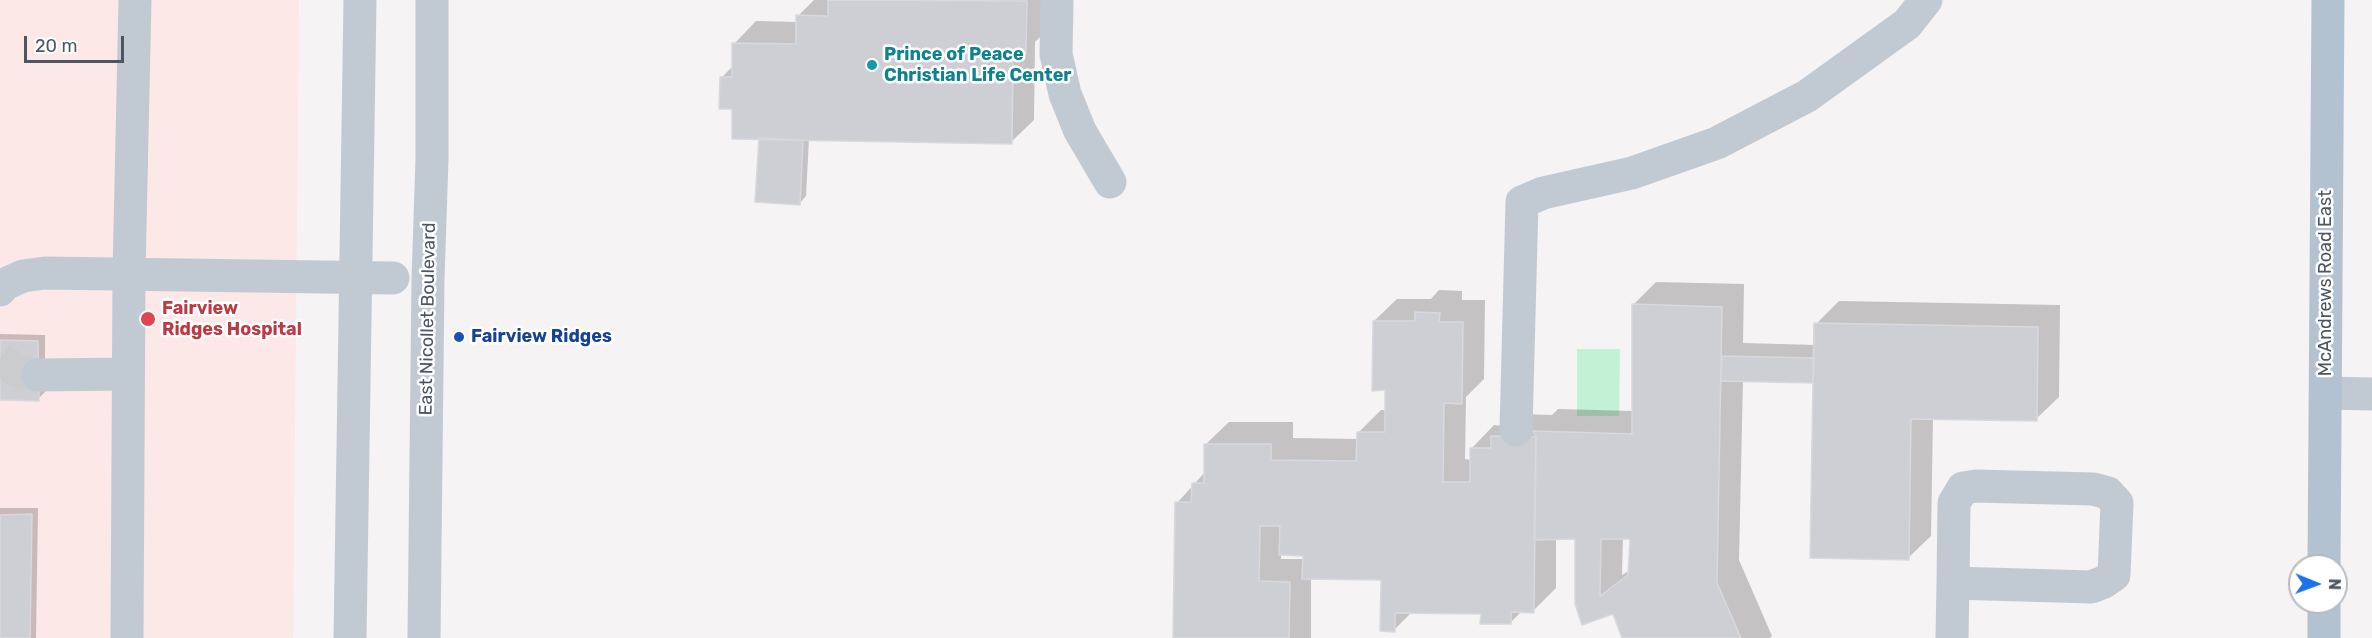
<!DOCTYPE html>
<html>
<head>
<meta charset="utf-8">
<style>
  body { margin:0 }
  #map { position:relative; width:2372px; height:638px; overflow:hidden; background:#f5f3f3; font-family:Rubik,sans-serif }
  canvas { display:block }
  .north { position:absolute; left:2288px; top:554px; width:60px; height:60px; box-sizing:border-box; background:#fff; border:2px solid #b7bbc0; border-radius:50%; rotate:91deg; font-size:16px; font-weight:700; line-height:24px; text-align:center; color:#4a5661 }
  .north::after { content:''; display:block; margin:auto; width:21px; height:27px; background:#1a73e8; clip-path:polygon(50% 0,100% 100%,50% 72%,0 100%) }
  .scale { position:absolute; left:24px; top:36px; width:100px; height:27px; box-sizing:border-box; border:3px solid #4a5661; border-top:0; padding-left:8px; font-size:18px; line-height:21px; white-space:nowrap; color:#4a5661; -webkit-text-stroke:4px #fff; paint-order:stroke }
</style>
</head>
<body>
<div id="map">
<canvas width="2372" height="638"></canvas>
<div class="north">N</div>
<div class="scale">20 m</div>
</div>
<script>
const g = document.querySelector('canvas').getContext('2d');
g.lineJoin = 'round';
function fillPath(path, color) {
  g.fillStyle = color;
  g.fill(path, 'evenodd');
}
function shape(rows) {
  const path = new Path2D();
  for (const r of rows) {
    path.moveTo(r[0], r[1]);
    for (let i = 2; i < r.length; i += 2) path.lineTo(r[i], r[i + 1]);
  }
  return path;
}
function strokePath(path, color, width, dash) {
  g.strokeStyle = color;
  g.lineWidth = width;
  g.lineCap = dash ? 'butt' : 'round';
  g.setLineDash(dash || []);
  g.stroke(path);
}
function write(font, color, halo, rows, align = 'center') {
  g.font = font + ' Rubik,sans-serif';
  g.lineWidth = 5;
  g.setLineDash([]);
  g.textBaseline = 'middle';
  g.strokeStyle = halo;
  g.fillStyle = color;
  for (const [text, x, y, turn = 0] of rows) {
    g.save();
    g.translate(x, y);
    g.rotate((+turn || 0) * Math.PI / 180);
    g.textAlign = isNaN(turn) ? turn : align;
    if (halo) g.strokeText(text, 0, 0);
    g.fillText(text, 0, 0);
    g.restore();
  }
}
const medical = shape([
  [0,0,299,0,293,638,0,638]
]);
const green = shape([
  [1577,349,1620,349,1619,416,1577,416]
]);
const shadow = shape([
  [814,0,1048,0,1048,29,1035,42,1034,120,1011,142,809,139,806,196,800,203,760,138,734,108,721,78,733,66,734,44,756,21,798,22,798,16],
  [1656,282,1744,284,1743,343,1816,345,1816,324,1839,301,2060,305,2059,397,2036,419,1933,418,1931,536,1908,558,1815,381,1743,380,1739,560,1772,636,1770,638,1624,638,1614,612,1583,623,1576,538,1556,538,1556,588,1533,611,1522,611,1510,623,1482,613,1412,612,1394,630,1382,578,1311,577,1311,638,1175,638,1177,503,1206,471,1206,444,1229,422,1293,422,1293,438,1358,439,1358,433,1381,410,1387,410,1387,389,1374,321,1397,299,1431,299,1439,290,1462,291,1462,300,1485,300,1484,379,1466,397,1465,459,1471,460,1472,448,1494,425,1503,426,1515,414,1552,415,1558,409,1633,411,1634,304],
  [1623,537,1631,537,1630,570,1622,575],
  [1281,554,1304,554,1304,559,1281,559],
  [0,334,45,335,45,392,38,399,0,398],
  [0,508,38,508,36,638,0,638]
]);
const building = shape([
  [828,0,1027,1,1026,53,1013,53,1012,144,732,139,732,109,719,109,720,77,732,77,732,43,796,44,796,15,828,16,828,0],
  [759,138,803,140,800,205,755,202,759,138],
  [1632,304,1722,307,1717,583,1741,638,1622,638,1613,614,1582,625,1575,604,1575,539,1534,540,1536,437,1533,431,1632,434,1632,304],
  [1601,539,1630,539,1628,575,1600,596,1601,539],
  [1415,312,1440,313,1439,322,1463,322,1462,404,1444,403,1443,482,1470,482,1470,448,1491,448,1491,436,1536,437,1534,613,1511,612,1511,624,1480,624,1481,614,1395,613,1395,632,1380,631,1381,580,1302,579,1303,556,1279,555,1280,526,1260,526,1259,581,1290,582,1289,638,1173,638,1175,502,1191,502,1192,483,1204,483,1204,444,1271,444,1271,460,1356,461,1357,432,1385,432,1385,390,1372,391,1373,321,1415,321,1415,312],
  [1814,323,2038,327,2037,421,1911,419,1909,560,1810,558,1814,323],
  [0,340,38,341,39,401,0,400,0,340],
  [1722,356,1814,358,1813,383,1721,381,1722,356],
  [32,514,30,638,0,638,0,515,32,514]
]);
const minorTunnel = shape([
  [0,359,18,371,38,375]
]);
const minor = shape([
  [1057,0,1056,54,1065,94,1080,131,1110,182],
  [0,290,3,285,23,276,45,273,393,278],
  [38,375,128,374],
  [2326,393,2372,394],
  [1516,430,1522,202,1543,193,1632,173,1717,143,1807,96,1907,24,1926,0],
  [127,638,129,274,135,0],
  [350,638,360,0],
  [424,638,428,279,432,159,432,0],
  [1952,638,1953,583,1954,503,1963,488,1976,486,2093,489,2108,493,2117,503,2114,575,2104,582,2091,587,1953,583]
]);
const major = shape([
  [2324,566,2328,0],
  [2324,638,2324,602]
]);
const markers = [
  [872,65,6,"#0f9aa8"],
  [148,319,8,"#e0444e"],
  [459,337,6,"#1a4fb4"]
];
const cultureNames = [
  ["Prince of Peace",884,55],
  ["Christian Life Center",884,76]
];
const streetNames = [
  ["McAndrews Road East",2326,283,-90],
  ["East Nicollet Boulevard",428,319,-89]
];
const healthNames = [
  ["Fairview",162,309],
  ["Ridges Hospital",162,330]
];
const transitNames = [
  ["Fairview Ridges",471,337]
];
fillPath(medical, '#fce8e6');
fillPath(green, '#c3f1d5');
fillPath(shadow, '#0003');
fillPath(building, '#cdcfd5');
strokePath(building, '#d7d9de', 1.5);
strokePath(minorTunnel, '#caccce', 33, [33, 16]);
strokePath(minor, '#c1cad2', 33);
strokePath(major, '#b3c2d1', 33);
for (const [x, y, r, color] of markers) {
  const dot = new Path2D();
  dot.arc(x, y, r, 0, 2 * Math.PI);
  g.fillStyle = color;
  g.fill(dot);
  strokePath(dot, '#fff', 2);
}
write('bold 18px', '#0d838f', '#fff', cultureNames, 'left');
write('18px', '#4a5661', '#fff', streetNames);
write('bold 18px', '#be3a42', '#fff', healthNames, 'left');
write('bold 18px', '#164399', '#fff', transitNames, 'left');
</script>
</body>
</html>
